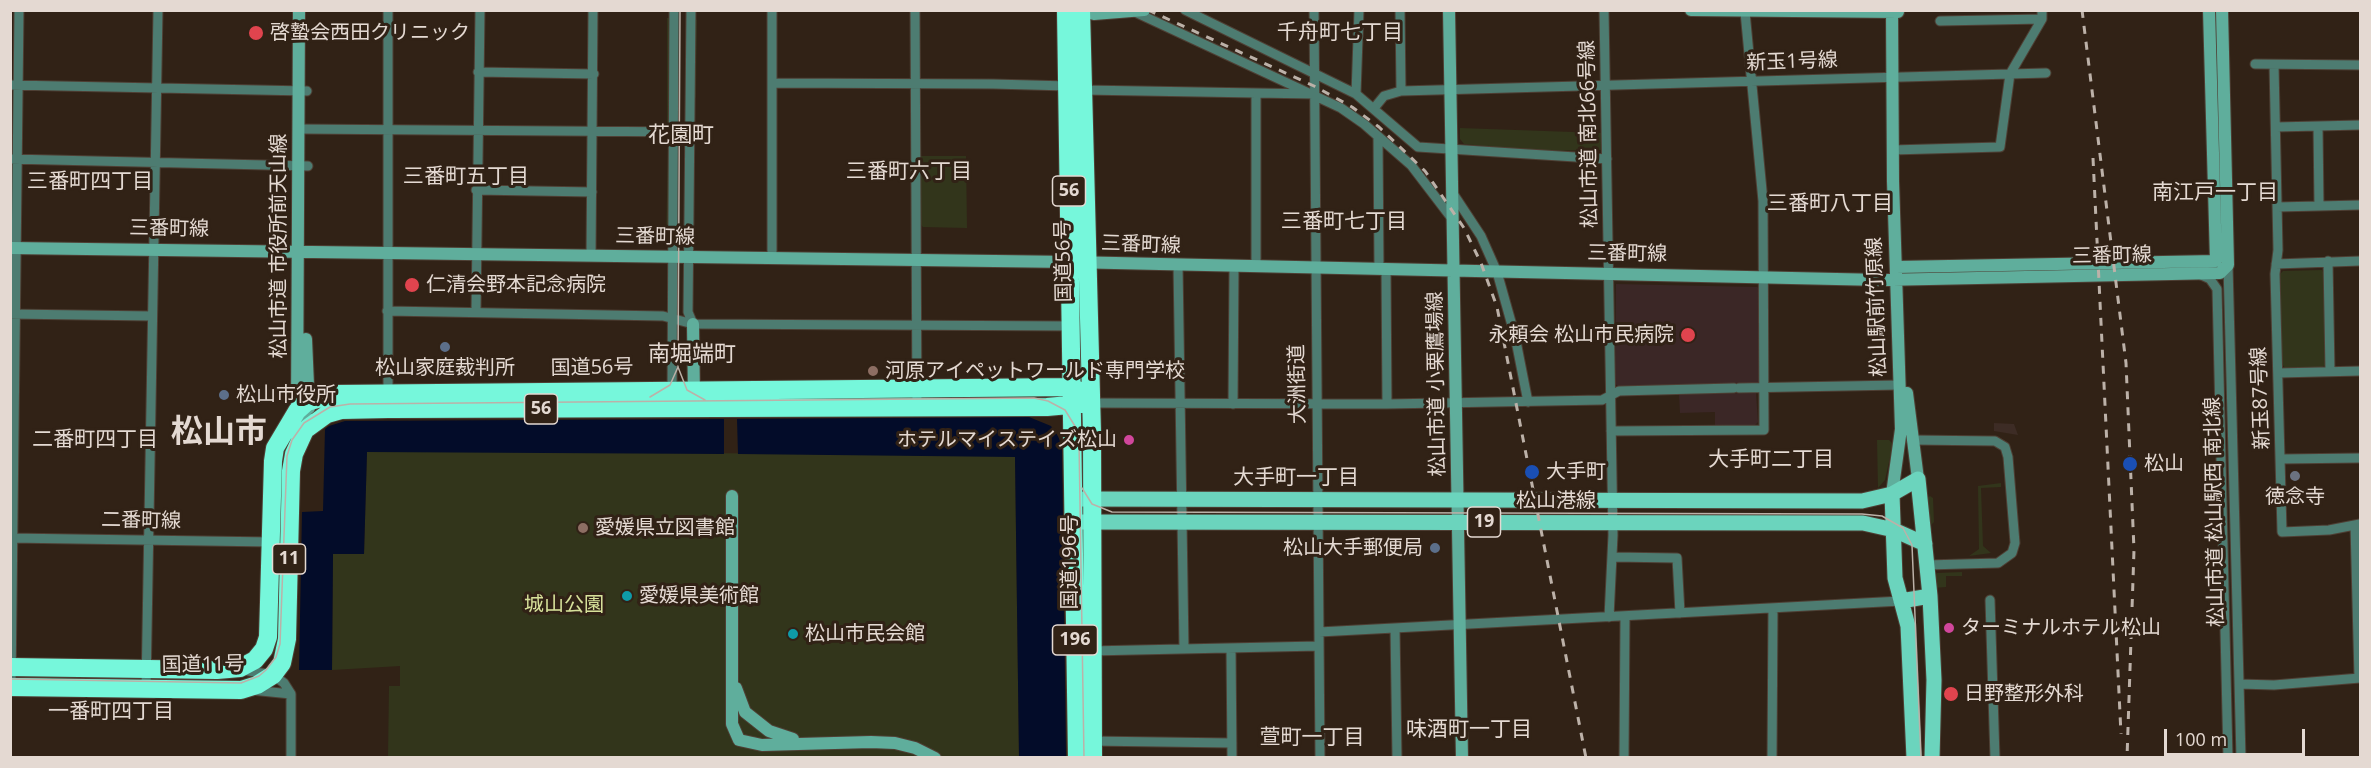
<!DOCTYPE html>
<html>
<head>
<meta charset="utf-8">
<style>
  body { margin:0 }
  #map { position:relative; width:2371px; height:768px; overflow:hidden; background:#312216; font-family:"Open Sans",sans-serif }
  canvas { display:block }
  .frame { position:absolute; inset:0; border:12px solid #e4d9d2; pointer-events:none }
  .scale { position:absolute; left:2164px; top:729px; width:141px; height:27px; box-sizing:border-box; border:3px solid #e4d9d2; border-top:0; padding-left:8px; font-size:18px; line-height:21px; white-space:nowrap; color:#e4d9d2; -webkit-text-stroke:4px #312216; paint-order:stroke }
</style>
</head>
<body>
<div id="map">
<canvas width="2371" height="768"></canvas>
<div class="frame"></div>
<div class="scale">100 m</div>
</div>
<script>
const g = document.querySelector('canvas').getContext('2d');
g.lineJoin = 'round';
function fillPath(path, color) {
  g.fillStyle = color;
  g.fill(path, 'evenodd');
}
function shape(rows) {
  const path = new Path2D();
  for (const r of rows) {
    path.moveTo(r[0], r[1]);
    for (let i = 2; i < r.length; i += 2) path.lineTo(r[i], r[i + 1]);
  }
  return path;
}
function strokePath(path, color, width, dash) {
  g.strokeStyle = color;
  g.lineWidth = width;
  g.lineCap = dash ? 'butt' : 'round';
  g.setLineDash(dash || []);
  g.stroke(path);
}
function write(font, color, halo, rows, align = 'center') {
  g.font = font + ' "Open Sans","Noto Sans JP",sans-serif';
  g.lineWidth = 6;
  g.setLineDash([]);
  g.textBaseline = 'middle';
  g.strokeStyle = halo;
  g.fillStyle = color;
  for (const [text, x, y, turn = 0] of rows) {
    g.save();
    g.translate(x, y);
    g.rotate((+turn || 0) * Math.PI / 180);
    g.textAlign = isNaN(turn) ? turn : align;
    if (halo) g.strokeText(text, 0, 0);
    g.fillText(text, 0, 0);
    g.restore();
  }
}
const industrial = shape([
  [1994,423,2014,424,2018,435,1994,431]
]);
const medical = shape([
  [1616,284,1757,287,1760,289,1762,381,1759,384,1618,386,1615,384],
  [1756,393,1758,422,1755,425,1715,426,1715,412,1680,413,1679,394]
]);
const green = shape([
  [667,18,670,18,668,124,667,123],
  [695,19,697,20,696,98,694,97],
  [1460,128,1601,133,1601,150,1533,151,1464,144,1460,139],
  [668,146,669,147,668,242,666,240],
  [920,156,966,156,967,228,923,227,920,224],
  [2322,270,2324,274,2326,364,2323,367,2285,368,2282,364,2280,274,2283,271],
  [1877,440,1889,440,1893,444,1885,480,1878,488],
  [492,451,1015,456,1019,757,388,757,389,686,400,686,400,666,332,670,333,553,364,554,367,452],
  [2001,483,2001,487,1981,488,1983,546,1991,553,1969,556,1979,549,1978,486],
  [1930,496,1933,498,1934,522,1931,525,1927,498],
  [1962,572,1962,576,1946,576,1946,587,1933,588,1933,578,1937,573]
]);
const water = shape([
  [1029,417,1051,426,1058,436,1062,447,1066,757,1019,757,1015,457,738,454,737,419],
  [724,419,724,454,367,452,364,554,333,554,332,670,299,670,302,512,323,511,325,429,329,426,345,421]
]);
const street = shape([
  [691,10,688,312,693,324],
  [772,10,772,258],
  [915,10,917,407],
  [1185,10,1356,94,1418,147,1607,159],
  [1314,10,1320,758],
  [1400,10,1401,91],
  [1604,10,1613,535,1609,617],
  [1137,13,1341,108,1364,124,1411,165,1453,220],
  [1940,21,2042,19,2042,10],
  [2255,64,2360,65],
  [2274,65,2278,250,2275,274,2282,532,2329,530,2360,524],
  [478,72,594,74],
  [772,83,993,84,1068,86,1084,90,1314,94],
  [10,85,307,91],
  [1356,94,1359,10],
  [1256,95,1256,267],
  [1375,107,1384,96,1401,91,2046,73],
  [2318,126,2319,206],
  [2276,127,2360,125],
  [299,129,690,132],
  [1378,137,1379,269],
  [1892,150,2000,147,2010,74,2042,19],
  [10,159,308,166],
  [476,190,592,192],
  [1452,192,1481,236,1497,272,1515,336,1528,402],
  [2277,207,2360,205],
  [591,255,593,10],
  [2328,261,2330,371],
  [2276,264,2360,261],
  [1178,265,1184,649],
  [2228,265,2241,758],
  [1386,269,1387,404],
  [2201,275,2210,279,2217,289,2228,758],
  [387,311,663,316,693,324,1072,326],
  [476,311,480,10],
  [10,314,152,316],
  [2278,373,2360,371],
  [1739,388,1899,385],
  [672,394,674,10],
  [388,395,388,10],
  [1091,403,1387,404,1602,400,1619,391,1734,388],
  [1233,404,1234,267],
  [1611,431,1764,430,1763,201,1745,12],
  [1913,440,1995,441,2005,447,2008,457,2015,543,2012,553,1998,563,1927,565],
  [2281,459,2360,458],
  [2355,525,2359,678],
  [10,538,271,542],
  [1613,557,1677,558,1680,613],
  [1990,600,1995,758],
  [1395,628,1397,758],
  [1319,632,1901,601],
  [1231,648,1232,758],
  [1090,651,1319,646],
  [243,670,273,675,284,683,291,694,291,758],
  [2239,684,2274,685,2360,678],
  [11,687,19,10],
  [146,689,158,10],
  [251,690,291,694],
  [1090,741,1232,743],
  [1624,758,1625,616],
  [1772,758,1773,608]
]);
const secondary = shape([
  [299,10,297,411,313,422],
  [1078,10,1094,14,1144,10],
  [1449,10,1462,758],
  [1691,10,1898,12],
  [10,248,1070,262,1881,280,2220,273,2228,265,2222,10],
  [1896,267,2216,261,2209,10],
  [693,324,694,398],
  [306,339,309,408],
  [1907,393,1918,479],
  [1892,494,1901,429,1893,181,1892,10],
  [732,496,732,724,739,740,762,745,871,742,895,743,915,748,935,758],
  [736,688,745,712,769,731,793,739]
]);
const primary = shape([
  [1892,494,1895,578,1908,626,1914,758],
  [1080,499,1862,501,1892,494,1918,479,1930,596,1934,680,1932,758],
  [1073,522,1863,523,1894,530,1925,544],
  [1901,601,1930,596]
]);
const highway = shape([
  [1066,10,1077,758],
  [1081,10,1092,433,1093,758],
  [10,667,217,670,240,668,255,660,264,649,268,637,273,461,275,448,297,411,307,402,334,394,1071,387,1084,393,1091,403],
  [10,687,241,690,257,685,273,675,282,663,287,639,291,471,294,454,305,430,327,414,341,410,388,409,1047,407,1091,403]
]);
const tram = shape([
  [680,10,678,367,687,390,705,400],
  [650,397,670,385,678,367],
  [1082,488,1092,504,1112,512,1862,514,1882,516,1903,528,1912,545,1921,758],
  [10,679,241,683,259,676,266,670,276,657,280,644,287,456,292,440,304,423,330,407,350,404,1034,398,1048,401,1065,410,1078,431,1079,441,1084,758]
]);
const rail = shape([
  [1148,10,1314,86,1352,107,1379,127,1425,171,1464,228,1481,263,1497,307,1586,758],
  [2082,10,2126,363,2134,550,2127,758],
  [2093,158,2121,734]
]);
const markers = [
  [256,33,8,"#e0444e"],
  [412,285,8,"#e0444e"],
  [1688,335,8,"#e0444e"],
  [445,347,6,"#5c6f8a"],
  [873,371,6,"#8d6e63"],
  [224,395,6,"#5c6f8a"],
  [1129,440,6,"#d1479c"],
  [2130,464,8,"#1a4fb4"],
  [1532,472,8,"#1a4fb4"],
  [2295,476,6,"#6b7280"],
  [583,528,6,"#8d6e63"],
  [1435,548,6,"#5c6f8a"],
  [627,596,6,"#0f9aa8"],
  [1949,628,6,"#d1479c"],
  [793,634,6,"#0f9aa8"],
  [1951,694,8,"#e0444e"]
];
const shields = [
  [1069,191,33],
  [541,409,33],
  [1484,522,33],
  [289,559,33],
  [1075,640,45]
];
const shieldNames = [
  ["56",1069,191],
  ["56",541,409],
  ["19",1484,522],
  ["11",289,559],
  ["196",1075,640]
];
const poiNames = [
  ["啓蟄会西田クリニック",270,33],
  ["仁清会野本記念病院",426,285],
  ["永頼会 松山市民病院",1674,335,"right"],
  ["松山家庭裁判所",445,368,"center"],
  ["河原アイペットワールド専門学校",885,371],
  ["松山市役所",236,395],
  ["ホテルマイステイズ松山",1117,440,"right"],
  ["松山",2144,464],
  ["大手町",1546,472],
  ["徳念寺",2295,497,"center"],
  ["愛媛県立図書館",595,528],
  ["松山大手郵便局",1423,548,"right"],
  ["愛媛県美術館",639,596],
  ["ターミナルホテル松山",1961,628],
  ["松山市民会館",805,634],
  ["日野整形外科",1964,694]
];
const streetNames = [
  ["新玉1号線",1792,62,-2],
  ["松山市道 南北66号線",1589,134,-91],
  ["三番町線",169,229,1],
  ["三番町線",655,237,1],
  ["三番町線",1141,245,2],
  ["松山市道 市役所前天山線",279,246,-90],
  ["三番町線",1627,254,1],
  ["三番町線",2112,256,-1],
  ["国道56号",1064,261,-91],
  ["松山駅前竹原線",1877,307,-92],
  ["国道56号",592,368,-1],
  ["大洲街道",1298,384,-91],
  ["松山市道 小栗鷹場線",1437,384,-91],
  ["新玉87号線",2261,398,-92],
  ["松山港線",1556,501],
  ["松山市道 松山駅西 南北線",2215,512,-91],
  ["二番町線",141,521,1],
  ["国道196号",1070,562,-90],
  ["国道11号",203,665,-1]
];
const parkNames = [
  ["城山公園",564,605]
];
const neighbourhoodNames = [
  ["千舟町七丁目",1340,33],
  ["三番町六丁目",909,172],
  ["三番町五丁目",466,177],
  ["三番町四丁目",90,182],
  ["南江戸一丁目",2215,193],
  ["三番町八丁目",1830,204],
  ["三番町七丁目",1344,222],
  ["二番町四丁目",95,440],
  ["大手町二丁目",1771,460],
  ["大手町一丁目",1296,478],
  ["一番町四丁目",111,712],
  ["味酒町一丁目",1469,730],
  ["萱町一丁目",1312,738]
];
const quarterNames = [
  ["花園町",681,136],
  ["南堀端町",692,355]
];
const townNames = [
  ["松山市",219,433]
];
fillPath(industrial, '#3d2c25');
fillPath(medical, '#3b2726');
fillPath(green, '#32351b');
fillPath(water, '#030c29');
strokePath(street, '#4e3f34', 11);
strokePath(secondary, '#4e3f34', 14);
strokePath(primary, '#4e3f34', 17);
strokePath(highway, '#4e3f34', 20);
strokePath(street, '#4d7c71', 9);
strokePath(secondary, '#5fae9c', 12);
strokePath(primary, '#6bd4bd', 15);
strokePath(highway, '#76f7db', 18);
strokePath(tram, '#bcb1a8', 1.5);
strokePath(rail, '#bcb1a8', 3, [8, 8]);
for (const [x, y, r, color] of markers) {
  const dot = new Path2D();
  dot.arc(x, y, r, 0, 2 * Math.PI);
  g.fillStyle = color;
  g.fill(dot);
  strokePath(dot, '#312216', 2);
}
for (const [x, y, w] of shields) {
  const box = new Path2D();
  box.roundRect(x - w / 2, y - 15, w, 30, 4.5);
  g.fillStyle = '#312216';
  g.fill(box);
  strokePath(box, '#e4d9d2', 1.5);
}
write('bold 18px', '#e4d9d2', null, shieldNames);
write('20px', '#e4d9d2', '#312216', poiNames, 'left');
write('20px', '#e4d9d2', '#312216', streetNames);
write('20px', '#d7e19a', '#312216', parkNames);
write('21px', '#e4d9d2', '#312216', neighbourhoodNames);
write('22px', '#e4d9d2', '#312216', quarterNames);
write('bold 32px', '#e4d9d2', '#312216', townNames);
</script>
</body>
</html>
